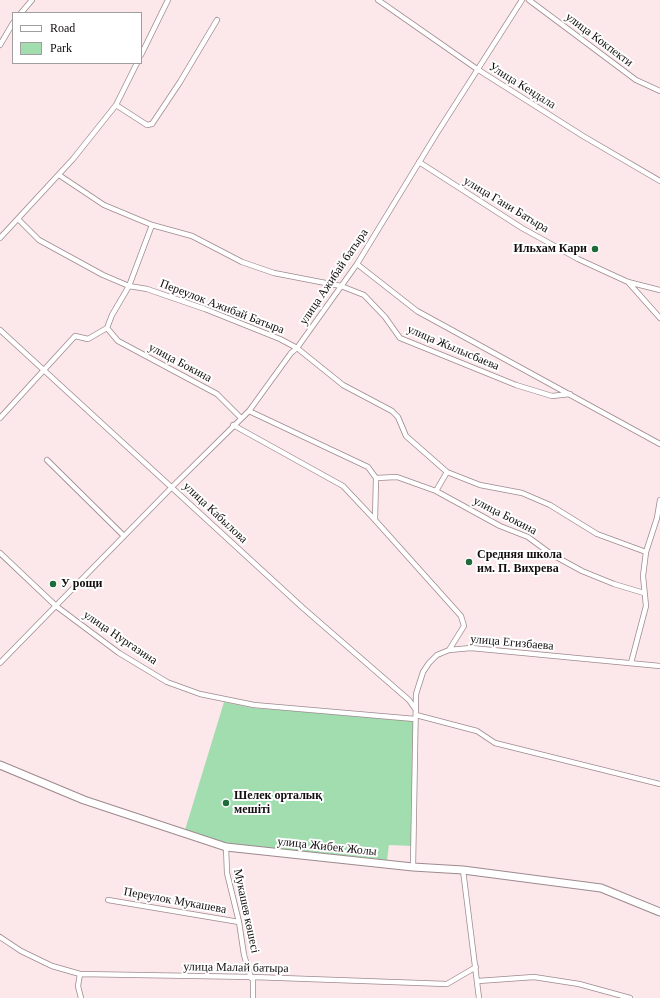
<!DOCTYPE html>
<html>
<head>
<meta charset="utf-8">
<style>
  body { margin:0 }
  #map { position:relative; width:660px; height:998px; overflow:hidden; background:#fce7eb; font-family:"Times New Roman",serif }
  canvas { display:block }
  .legend { position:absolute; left:12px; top:12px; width:130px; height:52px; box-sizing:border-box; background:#fff; border:1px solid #a19e9f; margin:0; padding:5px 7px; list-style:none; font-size:12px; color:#130d0e }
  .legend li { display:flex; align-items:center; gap:8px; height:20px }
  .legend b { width:20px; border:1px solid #a19e9f }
</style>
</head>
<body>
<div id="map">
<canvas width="660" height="998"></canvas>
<ul class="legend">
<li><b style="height:5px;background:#fff"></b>Road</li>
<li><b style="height:11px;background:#a2ddb0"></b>Park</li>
</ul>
</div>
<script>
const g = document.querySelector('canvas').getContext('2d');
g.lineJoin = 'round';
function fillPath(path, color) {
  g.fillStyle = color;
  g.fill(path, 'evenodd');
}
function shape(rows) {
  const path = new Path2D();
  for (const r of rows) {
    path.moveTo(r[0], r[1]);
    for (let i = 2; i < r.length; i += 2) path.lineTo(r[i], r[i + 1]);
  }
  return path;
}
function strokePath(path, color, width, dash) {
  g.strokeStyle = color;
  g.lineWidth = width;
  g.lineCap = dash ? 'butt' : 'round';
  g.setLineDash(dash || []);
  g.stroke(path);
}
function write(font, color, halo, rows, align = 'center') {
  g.font = font + ' "Times New Roman",serif';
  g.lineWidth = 4;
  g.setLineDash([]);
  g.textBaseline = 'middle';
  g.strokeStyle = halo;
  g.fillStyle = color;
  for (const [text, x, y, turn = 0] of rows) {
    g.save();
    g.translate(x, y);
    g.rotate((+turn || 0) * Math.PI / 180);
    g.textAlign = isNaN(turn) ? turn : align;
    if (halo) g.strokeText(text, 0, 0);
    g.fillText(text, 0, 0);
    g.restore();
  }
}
const green = shape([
  [224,702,253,708,415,720,412,846,389,845,387,860,227,844,185,830]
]);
const street = shape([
  [378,0,477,69,583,136,660,181],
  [529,0,636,80,660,91],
  [21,13,32,0],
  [0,45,13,23],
  [141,55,168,0],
  [116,105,147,125,152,124,180,82,217,20],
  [419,162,522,228,578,259,628,282,660,290],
  [59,175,104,205,152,225,192,236,242,262,274,273,341,286,364,295,385,317,400,338,516,385,552,396,570,394],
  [18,219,39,240,103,275,129,286,147,289,205,309,280,339,297,348,343,385,392,411,398,417,406,436,447,472,480,485,522,493,550,505,597,534,646,552],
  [0,238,73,159,116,105,137,63],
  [357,264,417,311,660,444],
  [628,282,660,318],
  [107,328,118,341,217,394,241,418],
  [107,328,112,315,129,286,152,225],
  [0,330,303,608,409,700,416,710],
  [249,411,368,467,376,478,375,520,461,616,464,626,449,650],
  [0,418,75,336,88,339,107,328],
  [233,425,343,486,375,520],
  [47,460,124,536],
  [376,478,397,477,436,491,500,526,528,537,551,554,582,571,614,584,644,593],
  [436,491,447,472],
  [0,553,56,606,119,653,167,682,200,694,254,705,415,719],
  [0,663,172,487,249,411,291,353,297,348,357,264,437,133,522,0],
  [631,663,646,606,643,576,646,552,657,518,660,500],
  [416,715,477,731,495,743,660,784],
  [226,847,227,873,239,922,244,955,251,978],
  [413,867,416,694,423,672,429,663,437,655,449,650,471,648,660,666],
  [463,870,479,998],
  [108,900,239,922],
  [0,937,21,951,52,966,80,974,253,977,447,984,476,967],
  [80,974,78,986,81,998],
  [478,981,534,977,579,984,630,998],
  [253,998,253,977]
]);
const secondary = shape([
  [0,765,84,800,226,847,413,867,463,870,601,888,660,912]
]);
const markers = [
  [595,249,4,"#1e6a39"],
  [469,562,4,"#1e6a39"],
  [53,584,4,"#1e6a39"],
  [226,803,4,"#1e6a39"]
];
const streetNames = [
  ["улица Кокпекти",599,40,37],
  ["Улица Кендала",522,86,32],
  ["улица Гани Батыра",506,205,31],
  ["улица Ажибай батыра",334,277,-56],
  ["Переулок Ажибай Батыра",222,307,21],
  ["улица Жылысбаева",453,348,23],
  ["улица Бокина",180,363,28],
  ["улица Кабылова",215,513,43],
  ["улица Бокина",505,516,27],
  ["улица Нургазина",120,638,34],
  ["улица Егизбаева",512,643,5],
  ["улица Жибек Жолы",327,847,6],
  ["Переулок Мукашева",175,901,10],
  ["Мукашев көшесі",246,911,78],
  ["улица Малай батыра",236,968,1]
];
const poiNames = [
  ["Ильхам Кари",587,249,"right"],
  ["Средняя школа",477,555],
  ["им. П. Вихрева",477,569],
  ["У рощи",61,584],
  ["Шелек орталық",234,796],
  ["мешіті",234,810]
];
fillPath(green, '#a2ddb0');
strokePath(street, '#9d8a8e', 6);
strokePath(secondary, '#9d8a8e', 9);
strokePath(street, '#fff', 4.5);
strokePath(secondary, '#fff', 7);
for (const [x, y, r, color] of markers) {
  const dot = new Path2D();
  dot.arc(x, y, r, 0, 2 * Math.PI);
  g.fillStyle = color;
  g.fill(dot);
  strokePath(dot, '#fff', 1.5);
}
write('12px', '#130d0e', '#fff', streetNames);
write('bold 12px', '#130d0e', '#fff', poiNames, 'left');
</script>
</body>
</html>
